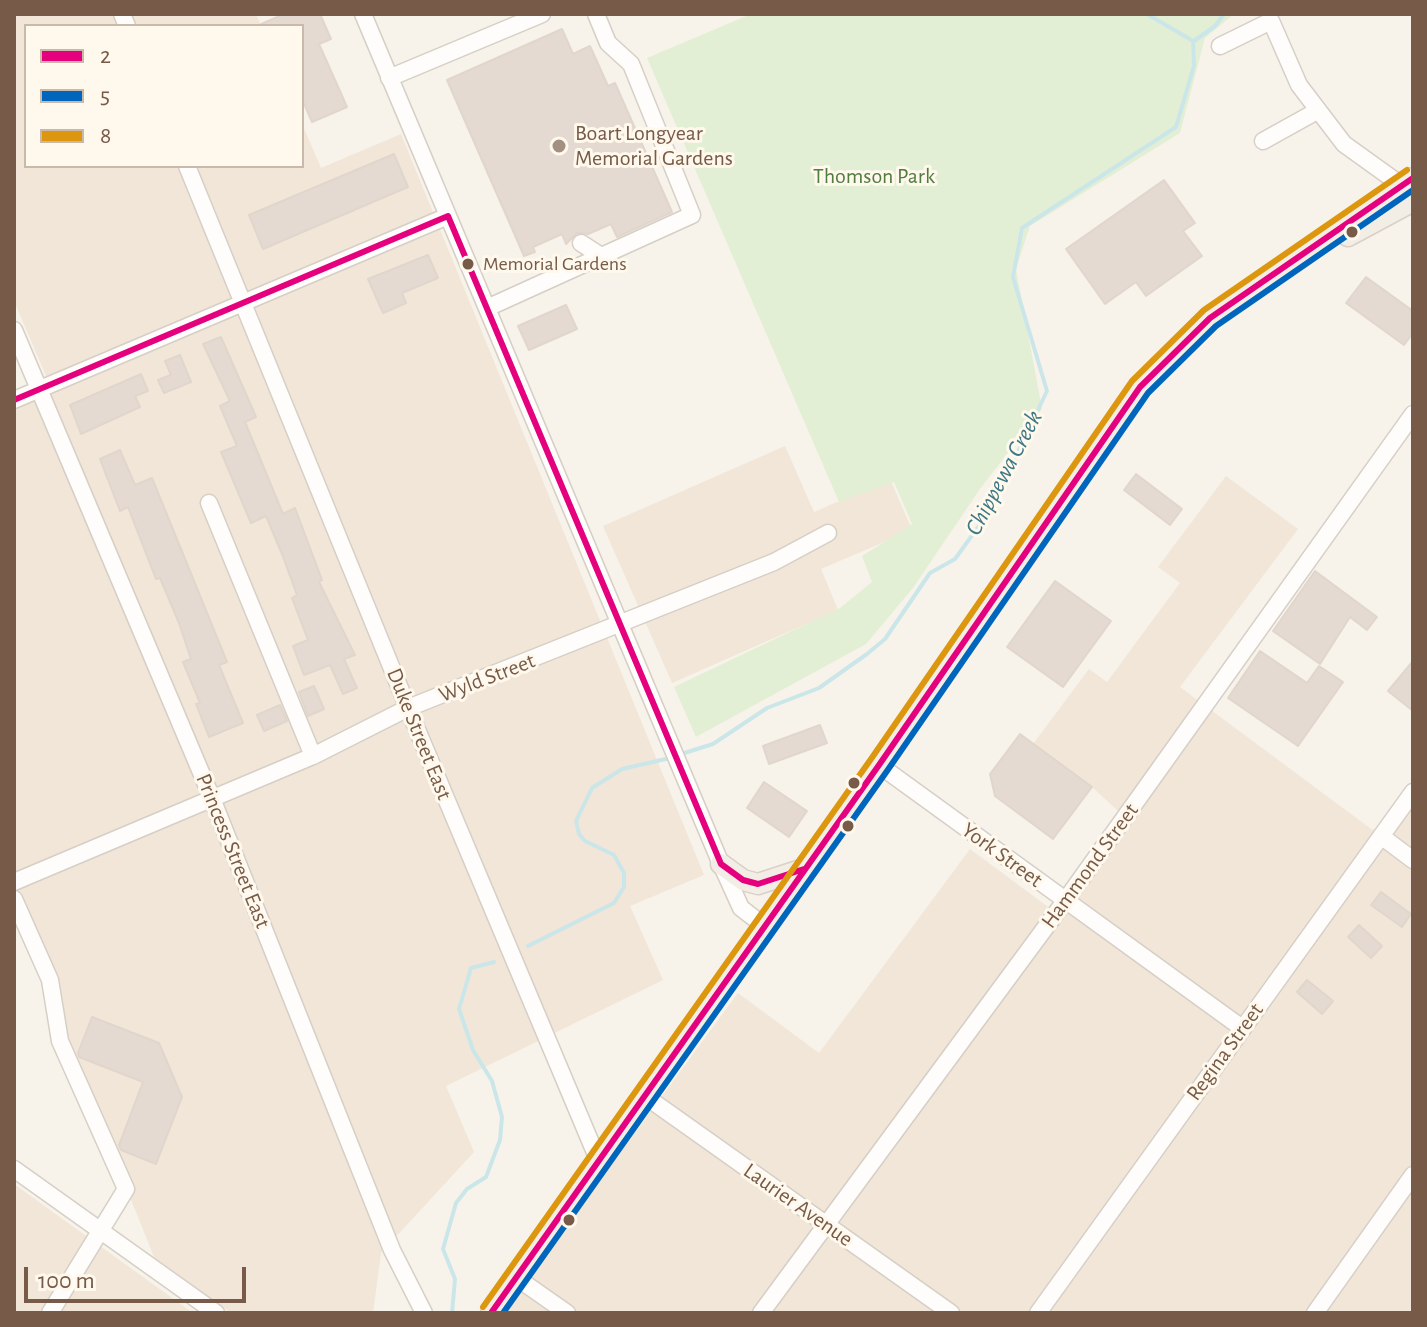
<!DOCTYPE html>
<html>
<head>
<meta charset="utf-8">
<style>
  body { margin:0 }
  #map { position:relative; width:1427px; height:1327px; overflow:hidden; background:#f7f3ea; font-family:"Alegreya Sans",sans-serif }
  canvas { display:block }
  .frame { position:absolute; inset:0; border:16px solid #775a48; pointer-events:none }
  .legend { position:absolute; left:24px; top:24px; width:280px; height:144px; box-sizing:border-box; background:#fff8ec; border:2px solid #c9b9aa; margin:0; padding:10px 14px; list-style:none; font-size:24px; color:#775a48 }
  .legend li { display:flex; align-items:center; gap:16px; height:40px }
  .legend b { width:40px; border:2px solid #c9b9aa }
  .scale { position:absolute; left:24px; top:1267px; width:222px; height:36px; box-sizing:border-box; border:4px solid #775a48; border-top:0; padding-left:10px; font-size:24px; line-height:28px; white-space:nowrap; color:#775a48; -webkit-text-stroke:6px #fff8ec; paint-order:stroke }
</style>
</head>
<body>
<div id="map">
<canvas width="1427" height="1327"></canvas>
<div class="frame"></div>
<ul class="legend">
<li><b style="height:10px;background:#e5007d"></b>2</li>
<li><b style="height:10px;background:#0065bd"></b>5</li>
<li><b style="height:10px;background:#dd970e"></b>8</li>
</ul>
<div class="scale">100 m</div>
</div>
<script>
const g = document.querySelector('canvas').getContext('2d');
g.lineJoin = 'round';
function fillPath(path, color) {
  g.fillStyle = color;
  g.fill(path, 'evenodd');
}
function shape(rows) {
  const path = new Path2D();
  for (const r of rows) {
    path.moveTo(r[0], r[1]);
    for (let i = 2; i < r.length; i += 2) path.lineTo(r[i], r[i + 1]);
  }
  return path;
}
function strokePath(path, color, width, dash) {
  g.strokeStyle = color;
  g.lineWidth = width;
  g.lineCap = dash ? 'butt' : 'round';
  g.setLineDash(dash || []);
  g.stroke(path);
}
function write(font, color, halo, rows, align = 'center') {
  g.font = font + ' "Alegreya Sans",sans-serif';
  g.lineWidth = 6;
  g.setLineDash([]);
  g.textBaseline = 'middle';
  g.strokeStyle = halo;
  g.fillStyle = color;
  for (const [text, x, y, turn = 0] of rows) {
    g.save();
    g.translate(x, y);
    g.rotate((+turn || 0) * Math.PI / 180);
    g.textAlign = isNaN(turn) ? turn : align;
    if (halo) g.strokeText(text, 0, 0);
    g.fillText(text, 0, 0);
    g.restore();
  }
}
const residential = shape([
  [14,14,256,14,261,26,26,26,26,166,302,166,302,124,321,168,401,134,704,875,630,906,663,980,446,1086,474,1152,381,1253,373,1313,231,1313,154,1257,14,908,14,409,53,392,14,301],
  [785,446,814,512,890,479,912,530,821,569,838,610,672,683,603,526],
  [1226,476,1298,529,1180,687,1382,837,1413,795,1413,1313,502,1313,738,993,819,1053,970,849,1059,915,1129,821,1092,787,1030,748,1089,669,1107,682,1180,583,1158,567],
  [14,1184,193,1313,14,1313]
]);
const green = shape([
  [751,14,1234,14,1205,38,1180,133,1030,226,1016,269,1042,409,980,489,913,588,866,644,696,737,674,687,840,608,872,582,862,556,912,524,894,482,839,502,647,58]
]);
const stream = shape([
  [1194,41,1215,26,1224,14],
  [678,755,713,744,767,708,819,688,867,654,885,639,930,573,955,559,989,512,1047,391,1013,277,1022,228,1176,127,1194,66,1193,41,1147,14],
  [528,946,614,903,624,887,624,873,614,855,585,841,579,834,576,821,592,788,622,769,670,758],
  [452,1313,455,1279,443,1249,456,1203,467,1189,486,1177,500,1140,502,1117,492,1081,473,1050,459,1009,471,968,494,962]
]);
const building = shape([
  [284,14,320,14,331,39,319,44,347,107,312,122,302,99,302,26,257,26,284,14],
  [562,29,573,54,590,46,608,86,615,83,672,212,617,237,611,224,588,234,577,233,566,244,562,234,533,247,535,252,524,256,447,80,562,29],
  [394,154,408,187,263,249,249,215,394,154],
  [1164,180,1195,223,1183,231,1202,256,1146,296,1136,282,1105,304,1066,249,1164,180],
  [428,255,438,278,402,293,406,303,383,313,368,279,428,255],
  [1366,277,1413,311,1413,333,1404,345,1346,303,1366,277],
  [566,305,577,329,529,350,518,326,566,305],
  [221,337,256,417,245,422,283,514,295,508,322,580,319,582,355,655,344,659,357,688,343,694,330,665,304,675,293,646,308,640,292,598,297,595,282,554,266,516,251,523,221,452,237,446,220,406,230,401,203,344,221,337],
  [180,355,191,382,164,393,158,380,171,375,165,361,180,355],
  [141,374,148,391,135,396,140,407,81,434,70,405,141,374],
  [120,450,135,485,152,478,227,662,219,665,243,723,209,737,196,704,200,703,183,662,191,659,179,623,160,578,156,579,128,507,120,511,100,459,120,450],
  [1136,474,1182,509,1170,525,1124,490,1136,474],
  [1315,571,1377,617,1367,630,1350,617,1320,664,1273,631,1315,571],
  [1055,581,1111,621,1063,687,1007,647,1055,581],
  [1260,651,1307,683,1319,666,1343,682,1298,746,1228,698,1260,651],
  [1413,661,1413,711,1388,691,1413,661],
  [314,686,324,709,308,716,299,692,314,686],
  [280,705,287,721,264,731,257,715,280,705],
  [820,725,827,743,769,764,763,746,820,725],
  [1020,734,1092,787,1053,839,995,796,990,774,1020,734],
  [764,782,807,811,789,837,747,808,764,782],
  [1381,892,1411,914,1402,927,1371,905,1381,892],
  [1359,925,1382,946,1371,958,1348,937,1359,925],
  [1307,980,1333,1001,1322,1014,1297,992,1307,980],
  [92,1017,159,1043,182,1097,156,1164,121,1150,119,1145,143,1082,79,1057,78,1053,92,1017]
]);
const minor = shape([
  [122,14,127,26],
  [363,14,721,864,741,908,763,925],
  [1220,46,1271,21,1299,85,1344,144,1408,190],
  [389,78,542,14],
  [1263,141,1317,111],
  [187,166,408,708,599,1162],
  [581,243,601,256],
  [487,308,692,215,631,64,608,43,596,14],
  [14,330,211,796,392,1250,424,1313],
  [14,400,448,216],
  [209,503,313,756],
  [879,765,1242,1028],
  [1381,836,1413,860],
  [14,882,313,756,408,708,774,562,828,533],
  [14,899,50,980,60,1041,126,1189,50,1313],
  [645,1096,951,1313],
  [14,1169,216,1313],
  [517,1278,567,1313],
  [761,1313,1065,901,1413,414],
  [1038,1313,1413,792],
  [1315,1313,1413,1175]
]);
const major = shape([
  [1348,236,1413,201],
  [721,864,743,880,758,884,804,869],
  [491,1313,879,765,1140,387,1210,318,1413,178]
]);
const bus1 = shape([
  [14,400,448,216,721,864,743,880,758,884,804,869],
  [491,1313,879,765,1140,387,1210,318,1413,178]
]);
const bus2 = shape([
  [503,1313,887,771,1148,393,1216,326,1413,190]
]);
const bus3 = shape([
  [483,1307,871,759,1132,381,1204,310,1407,170]
]);
const markers = [
  [559,146,8,"#a49081"],
  [1352,232,7,"#775a48"],
  [468,264,7,"#775a48"],
  [854,783,7,"#775a48"],
  [848,826,7,"#775a48"],
  [569,1220,7,"#775a48"]
];
const busNames = [
  ["Memorial Gardens",483,264]
];
const poiNames = [
  ["Boart Longyear",575,133],
  ["Memorial Gardens",575,158]
];
const parkNames = [
  ["Thomson Park",874,176]
];
const streetNames = [
  ["Wyld Street",487,678,-21],
  ["Duke Street East",419,734,68],
  ["Princess Street East",233,851,68],
  ["York Street",1002,855,36],
  ["Hammond Street",1090,866,-54],
  ["Regina Street",1225,1052,-54],
  ["Laurier Avenue",798,1205,35]
];
const waterNames = [
  ["Chippewa Creek",1004,473,-62]
];
fillPath(residential, '#f1e6d7');
fillPath(green, '#e3efd4');
strokePath(stream, '#cbe6e9', 4);
fillPath(building, '#e4dad1');
strokePath(building, '#e1d6cc', 2);
strokePath(minor, '#d6cfc6', 19);
strokePath(major, '#d9d0c9', 23);
strokePath(minor, '#fefdfc', 16);
strokePath(major, '#f3eee5', 20);
strokePath(bus1, '#e5007d', 6);
strokePath(bus2, '#0065bd', 6);
strokePath(bus3, '#dd970e', 6);
for (const [x, y, r, color] of markers) {
  const dot = new Path2D();
  dot.arc(x, y, r, 0, 2 * Math.PI);
  g.fillStyle = color;
  g.fill(dot);
  strokePath(dot, '#fff8ec', 3);
}
write('20px', '#775a48', '#fff8ec', busNames, 'left');
write('22px', '#775a48', '#fff8ec', poiNames, 'left');
write('22px', '#517e40', '#fff8ec', parkNames);
write('22px', '#775a48', '#fff8ec', streetNames);
write('italic 24px', '#3e7885', '#fff8ec', waterNames);
</script>
</body>
</html>
